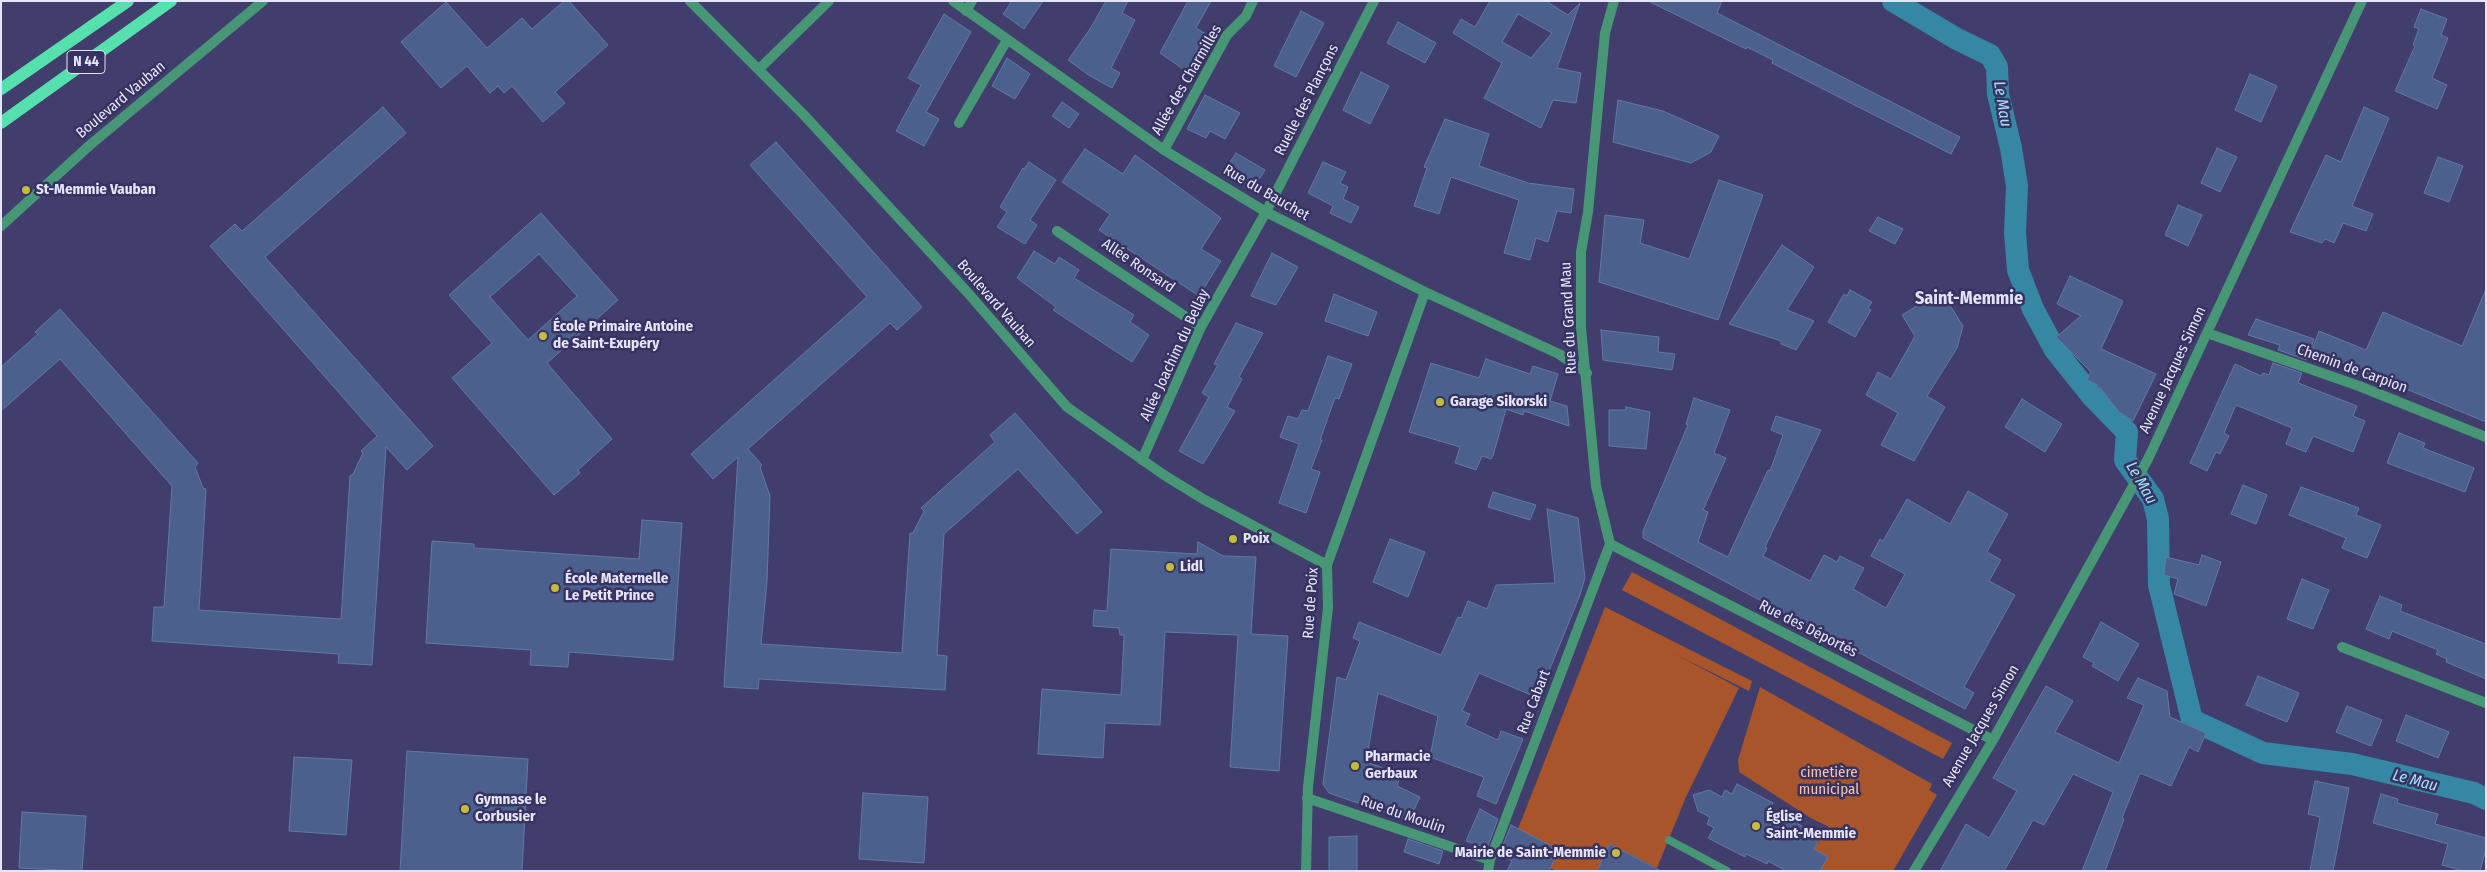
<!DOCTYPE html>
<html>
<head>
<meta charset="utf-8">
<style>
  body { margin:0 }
  #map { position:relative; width:2487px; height:872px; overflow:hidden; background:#413e6d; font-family:"Fira Sans Condensed",sans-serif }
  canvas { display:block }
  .frame { position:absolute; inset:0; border:2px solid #e4e4fb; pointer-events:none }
</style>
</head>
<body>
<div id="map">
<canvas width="2487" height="872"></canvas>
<div class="frame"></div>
</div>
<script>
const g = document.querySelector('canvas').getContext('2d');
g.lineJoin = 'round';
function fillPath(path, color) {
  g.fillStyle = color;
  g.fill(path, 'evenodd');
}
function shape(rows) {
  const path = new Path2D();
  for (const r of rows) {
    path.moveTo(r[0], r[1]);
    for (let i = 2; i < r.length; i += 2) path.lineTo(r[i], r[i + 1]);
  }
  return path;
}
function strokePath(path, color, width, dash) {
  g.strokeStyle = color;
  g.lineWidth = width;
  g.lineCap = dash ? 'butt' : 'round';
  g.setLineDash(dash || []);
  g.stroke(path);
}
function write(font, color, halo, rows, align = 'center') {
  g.font = font + ' "Fira Sans Condensed",sans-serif';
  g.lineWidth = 5;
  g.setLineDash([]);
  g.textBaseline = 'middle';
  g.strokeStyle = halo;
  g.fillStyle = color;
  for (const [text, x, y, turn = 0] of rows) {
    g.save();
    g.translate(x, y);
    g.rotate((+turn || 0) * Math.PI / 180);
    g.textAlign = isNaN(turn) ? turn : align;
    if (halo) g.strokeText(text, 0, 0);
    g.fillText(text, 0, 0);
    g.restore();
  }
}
const green = shape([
  [1632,572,1952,743,1943,759,1622,590],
  [1605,607,1752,681,1749,691,1673,653,1739,688,1686,797,1657,868,1610,844,1597,871,1556,871,1550,868,1518,829],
  [1760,687,1932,784,1929,790,1937,795,1893,871,1820,871,1828,857,1814,849,1829,827,1809,817,1739,772,1738,760]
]);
const canal = shape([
  [1893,1,1957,39,1990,55,1997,67,1998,94,2011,148,2017,186,2015,233,2018,270,2033,309,2055,350,2091,395,2127,432,2125,460,2153,499,2158,519,2159,585,2192,720,2263,753,2352,764,2474,793,2486,799]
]);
const building = shape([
  [564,1,569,1,608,45,555,92,565,103,543,122,512,86,504,93,498,86,490,93,467,66,441,88,401,42,446,2,487,48,522,18,532,29,564,1],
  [1012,1,1043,1,1024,29,1003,14,1012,1],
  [1106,1,1128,1,1122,13,1135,20,1111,68,1120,73,1112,88,1090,76,1068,60,1090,29,1106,1],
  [1188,1,1211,1,1196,28,1206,34,1186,71,1160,53,1188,1],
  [1490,1,1546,1,1568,15,1580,3,1557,68,1581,73,1576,103,1553,100,1541,128,1484,98,1502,63,1453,33,1461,19,1475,27,1490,1],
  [1518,14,1552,33,1531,58,1502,42,1518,14],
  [1648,1,1722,1,1717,13,1960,137,1951,154,1772,63,1773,60,1747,47,1746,49,1648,1],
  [2421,9,2447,19,2441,35,2448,38,2432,78,2447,85,2437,109,2395,91,2415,46,2413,45,2419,29,2414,27,2421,9],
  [1301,11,1324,23,1296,77,1274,66,1301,11],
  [944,14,971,32,926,112,939,119,924,146,896,131,921,85,908,78,944,14],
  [1398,22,1436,43,1425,63,1387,43,1398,22],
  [1007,58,1030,74,1015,99,992,86,1007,58],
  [1361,72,1389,86,1370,124,1343,110,1361,72],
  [2250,74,2277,86,2261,122,2235,110,2250,74],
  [1205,95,1240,113,1225,139,1210,131,1206,138,1187,129,1205,95],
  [1618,100,1663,111,1719,136,1711,152,1691,163,1613,142,1618,100],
  [1062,102,1079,114,1069,128,1052,116,1062,102],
  [383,107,406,133,265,257,433,446,407,470,386,447,372,665,338,663,339,654,152,641,154,607,164,607,172,486,60,359,1,411,1,367,38,334,35,332,60,309,198,463,195,467,203,488,206,489,199,610,341,619,350,476,353,474,363,453,361,451,377,436,210,246,235,224,242,231,383,107],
  [2364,107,2389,118,2352,206,2373,214,2366,231,2343,223,2334,243,2325,239,2322,243,2290,232,2326,155,2341,162,2364,107],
  [1445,119,1489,134,1479,166,1528,183,1574,189,1571,213,1557,211,1548,242,1536,238,1530,260,1504,253,1519,200,1451,177,1439,214,1414,206,1427,168,1424,167,1445,119],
  [776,142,922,307,897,330,890,323,748,449,762,465,760,467,770,496,767,582,761,644,902,653,910,533,913,533,924,511,921,508,995,442,990,435,1015,413,1102,512,1077,534,1018,469,944,534,937,655,947,656,945,690,759,679,758,689,724,687,738,457,713,479,691,454,867,297,750,165,776,142],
  [2217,148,2237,157,2220,192,2201,183,2217,148],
  [1085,149,1123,174,1135,155,1221,218,1201,249,1221,261,1199,296,1099,230,1110,214,1062,182,1085,149],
  [1236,153,1265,170,1253,189,1224,171,1236,153],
  [2438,157,2463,166,2449,202,2424,193,2438,157],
  [1029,162,1056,180,1030,220,1037,225,1025,244,997,227,1007,212,1000,207,1023,168,1024,169,1029,162],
  [1323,162,1346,172,1340,183,1348,187,1343,199,1359,207,1351,223,1330,213,1333,206,1308,193,1323,162],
  [1719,180,1763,195,1718,320,1599,282,1605,215,1644,220,1640,243,1689,259,1719,180],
  [2178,205,2202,215,2188,246,2165,235,2178,205],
  [541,213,618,300,547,363,612,439,578,470,580,473,554,495,452,378,492,343,449,295,541,213],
  [539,254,577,296,528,340,490,297,539,254],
  [1878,217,1903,229,1895,244,1869,231,1878,217],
  [1782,245,1814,267,1787,310,1814,321,1796,350,1781,344,1781,341,1729,324,1782,245],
  [1034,251,1055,264,1059,257,1079,270,1074,278,1134,315,1130,322,1149,335,1132,362,1053,310,1056,307,1017,278,1034,251],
  [1272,253,1298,267,1276,305,1251,296,1272,253],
  [2070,276,2123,301,2101,349,2156,374,2133,421,2119,412,2098,385,2087,380,2091,372,2056,337,2081,316,2057,304,2070,276],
  [2486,289,2486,422,2312,350,2319,331,2366,350,2383,312,2462,346,2486,289],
  [1850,290,1872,302,1868,308,1871,310,1855,337,1828,322,1844,294,1847,296,1850,290],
  [1941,291,1963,326,1957,348,1927,396,1945,407,1914,461,1881,445,1898,413,1866,395,1878,372,1891,379,1915,336,1902,315,1941,291],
  [1334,294,1377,312,1368,336,1325,321,1334,294],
  [2256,319,2314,339,2307,360,2278,350,2280,345,2248,335,2256,319],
  [1236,323,1263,333,1239,377,1242,379,1227,407,1235,411,1203,464,1179,451,1209,397,1202,393,1218,365,1214,364,1236,323],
  [1601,330,1659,337,1658,352,1675,354,1672,370,1603,360,1601,330],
  [1328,356,1352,364,1339,399,1335,398,1320,440,1322,440,1311,469,1320,472,1306,513,1279,503,1299,444,1280,437,1288,416,1298,419,1302,410,1308,411,1328,356],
  [1486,359,1530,374,1533,366,1558,374,1550,401,1567,406,1569,426,1524,411,1523,415,1506,409,1493,456,1491,459,1482,456,1476,470,1455,463,1460,447,1409,432,1431,363,1479,378,1486,359],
  [2273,363,2302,373,2298,383,2357,406,2353,416,2365,421,2353,452,2313,436,2306,452,2286,444,2292,428,2236,405,2224,433,2229,436,2220,454,2216,452,2207,471,2190,463,2235,364,2261,376,2263,373,2269,375,2273,363],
  [1694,398,1730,410,1714,453,1726,458,1703,510,1708,512,1698,542,1728,557,1768,470,1770,471,1783,435,1771,430,1776,416,1821,430,1765,547,1767,548,1763,556,1810,581,1824,555,1837,562,1840,556,1864,568,1853,589,1886,608,1905,574,1871,556,1880,539,1883,541,1907,499,1950,524,1968,491,2008,514,1987,552,2001,560,1989,581,2015,595,1964,687,1974,693,1965,709,1643,538,1643,531,1688,425,1686,424,1694,398],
  [2022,399,2062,424,2045,452,2005,427,2022,399],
  [1626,407,1650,412,1646,449,1609,446,1609,410,1626,410,1626,407],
  [2399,433,2425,443,2423,448,2474,468,2465,492,2387,463,2399,433],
  [2243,485,2267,495,2256,524,2231,514,2243,485],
  [2301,487,2359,508,2356,515,2381,525,2367,558,2342,548,2346,538,2289,515,2301,487],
  [1493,492,1536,505,1530,520,1488,507,1493,492],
  [1547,509,1578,518,1585,578,1580,595,1538,698,1479,673,1462,711,1470,714,1465,725,1498,740,1501,731,1523,739,1496,804,1477,796,1484,777,1430,757,1438,716,1378,693,1366,762,1401,774,1397,786,1420,797,1409,821,1329,793,1323,784,1337,677,1346,680,1360,641,1353,638,1359,622,1441,655,1458,617,1461,618,1468,601,1487,609,1496,585,1555,583,1547,509],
  [642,520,682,523,673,660,569,652,568,667,530,665,531,650,426,643,432,541,474,544,474,548,639,559,642,520],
  [1390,539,1425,552,1408,597,1373,582,1390,539],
  [1198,542,1223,556,1256,557,1251,634,1288,636,1279,771,1230,767,1238,635,1165,632,1160,725,1105,723,1103,758,1038,754,1042,689,1121,695,1124,635,1120,635,1119,628,1093,626,1094,610,1107,611,1111,549,1197,554,1198,542],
  [2202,555,2221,562,2206,606,2174,594,2178,579,2164,575,2166,557,2199,565,2202,555],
  [2302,579,2329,590,2313,629,2287,619,2302,579],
  [2380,596,2402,605,2400,611,2486,644,2486,679,2446,662,2447,659,2436,654,2438,650,2392,631,2389,639,2366,629,2380,596],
  [2101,622,2139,644,2118,681,2092,666,2094,663,2083,657,2101,622],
  [2258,676,2299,693,2287,722,2246,705,2258,676],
  [2138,678,2167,691,2170,717,2206,733,2198,752,2189,747,2171,786,2140,773,2122,818,2124,819,2105,871,2082,871,2113,792,2073,774,2044,825,2033,820,2004,871,1940,871,1966,824,1989,838,2017,791,1993,778,2046,686,2073,701,2055,732,2119,763,2144,705,2127,698,2138,678],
  [2347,706,2382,720,2371,746,2336,732,2347,706],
  [2406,715,2449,732,2438,758,2396,741,2406,715],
  [407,751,528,759,522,871,400,871,407,751],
  [294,757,352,760,346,835,289,831,294,757],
  [2315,781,2349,788,2333,871,2310,871,2320,817,2308,814,2315,781],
  [1737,784,1773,803,1770,809,1821,836,1814,849,1828,857,1820,871,1786,871,1768,861,1767,864,1746,854,1745,857,1708,838,1714,828,1707,824,1710,817,1698,811,1693,795,1709,790,1722,797,1725,790,1732,794,1737,784],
  [863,793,928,797,924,863,859,859,863,793],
  [2381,794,2398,799,2397,803,2438,814,2435,824,2486,838,2486,849,2480,871,2463,871,2442,865,2448,844,2373,823,2381,794],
  [1480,809,1498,819,1487,848,1466,841,1480,809],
  [22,812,86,816,82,871,19,868,22,812],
  [1511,825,1559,850,1549,871,1507,871,1512,861,1506,858,1507,855,1500,852,1511,825],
  [1357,836,1357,871,1329,871,1329,837,1357,836],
  [1408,839,1443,851,1439,864,1404,852,1408,839],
  [1610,844,1661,871,1597,871,1610,844]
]);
const lane = shape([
  [1669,840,1727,871]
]);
const street = shape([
  [690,1,804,115,968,293,1067,407,1164,475,1203,499,1327,565],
  [953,1,1164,150,1266,212,1425,292,1559,354,1587,373],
  [966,11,972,1],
  [759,69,829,1],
  [959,123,1007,40],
  [1164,150,1227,35,1246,16,1253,1],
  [1,226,90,145,263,1],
  [1057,231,1201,327],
  [2207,333,2359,386,2486,437],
  [1142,460,1201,327,1266,212,1374,1],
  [1610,544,1596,486,1581,328,1581,252,1588,212,1605,33,1614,1],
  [1610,544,1993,740],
  [2342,647,2486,703],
  [1307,798,1490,860],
  [1306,871,1308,787,1328,608,1327,565,1425,292],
  [1488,871,1490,860,1610,544],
  [1914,871,1993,740,2148,459,2362,1]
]);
const primary = shape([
  [1,89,128,1],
  [1,123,171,1]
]);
const markers = [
  [26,190,5,"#c5bc3d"],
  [543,336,5,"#c5bc3d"],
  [1440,402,5,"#c5bc3d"],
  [1233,539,5,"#c5bc3d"],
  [1170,567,5,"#c5bc3d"],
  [555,588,5,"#c5bc3d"],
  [1355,766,5,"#c5bc3d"],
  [465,809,5,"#c5bc3d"],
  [1756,826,5,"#c5bc3d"],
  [1616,853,5,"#c5bc3d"]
];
const shields = [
  [86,62,38]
];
const shieldNames = [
  ["N 44",86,62]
];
const streetNames = [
  ["Allée des Charmilles",1187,80,-60],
  ["Boulevard Vauban",121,100,-40],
  ["Ruelle des Plançons",1307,100,-63],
  ["Rue du Bauchet",1266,193,30],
  ["Allée Ronsard",1138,266,34],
  ["Boulevard Vauban",996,304,49],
  ["Rue du Grand Mau",1569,318,-93],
  ["Allée Joachim du Bellay",1175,355,-65],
  ["Chemin de Carpion",2352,369,20],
  ["Avenue Jacques Simon",2173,370,-65],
  ["Rue de Poix",1311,603,-86],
  ["Rue des Déportés",1808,629,27],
  ["Rue Cabart",1534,702,-69],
  ["Avenue Jacques Simon",1981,726,-60],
  ["Rue du Moulin",1403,815,19]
];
const poiNames = [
  ["St-Memmie Vauban",36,190],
  ["École Primaire Antoine",553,327],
  ["de Saint-Exupéry",553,344],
  ["Garage Sikorski",1450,402],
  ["Poix",1243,539],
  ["Lidl",1180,567],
  ["École Maternelle",565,579],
  ["Le Petit Prince",565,596],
  ["Pharmacie",1365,757],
  ["Gerbaux",1365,774],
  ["Gymnase le",475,800],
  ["Corbusier",475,817],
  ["Église",1766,817],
  ["Saint-Memmie",1766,834],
  ["Mairie de Saint-Memmie",1606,853,"right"]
];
const parkNames = [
  ["cimetière",1829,773],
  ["municipal",1829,790]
];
const waterNames = [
  ["Le Mau",2002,104,81],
  ["Le Mau",2141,483,60],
  ["Le Mau",2415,781,15]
];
const quarterNames = [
  ["Saint-Memmie",1969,299]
];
fillPath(green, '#a8552b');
strokePath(canal, '#3687a4', 22);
fillPath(building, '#4b608d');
strokePath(building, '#6278a7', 1);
strokePath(lane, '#479777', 8);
strokePath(street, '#479777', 10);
strokePath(primary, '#56e0ad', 12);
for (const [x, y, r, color] of markers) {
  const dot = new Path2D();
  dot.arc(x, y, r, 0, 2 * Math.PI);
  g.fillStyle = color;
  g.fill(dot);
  strokePath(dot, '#373361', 2);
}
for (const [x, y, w] of shields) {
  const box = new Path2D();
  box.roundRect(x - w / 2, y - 11.5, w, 23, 4);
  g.fillStyle = '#373361';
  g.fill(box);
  strokePath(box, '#e4e4fb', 1);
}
write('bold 14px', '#e4e4fb', null, shieldNames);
write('15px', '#e4e4fb', '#373361', streetNames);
write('bold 15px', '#e4e4fb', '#373361', poiNames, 'left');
write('15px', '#f9c2aa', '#373361', parkNames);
write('italic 16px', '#a3e0f9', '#373361', waterNames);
write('bold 18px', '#e1e1f8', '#373361', quarterNames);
</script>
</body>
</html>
